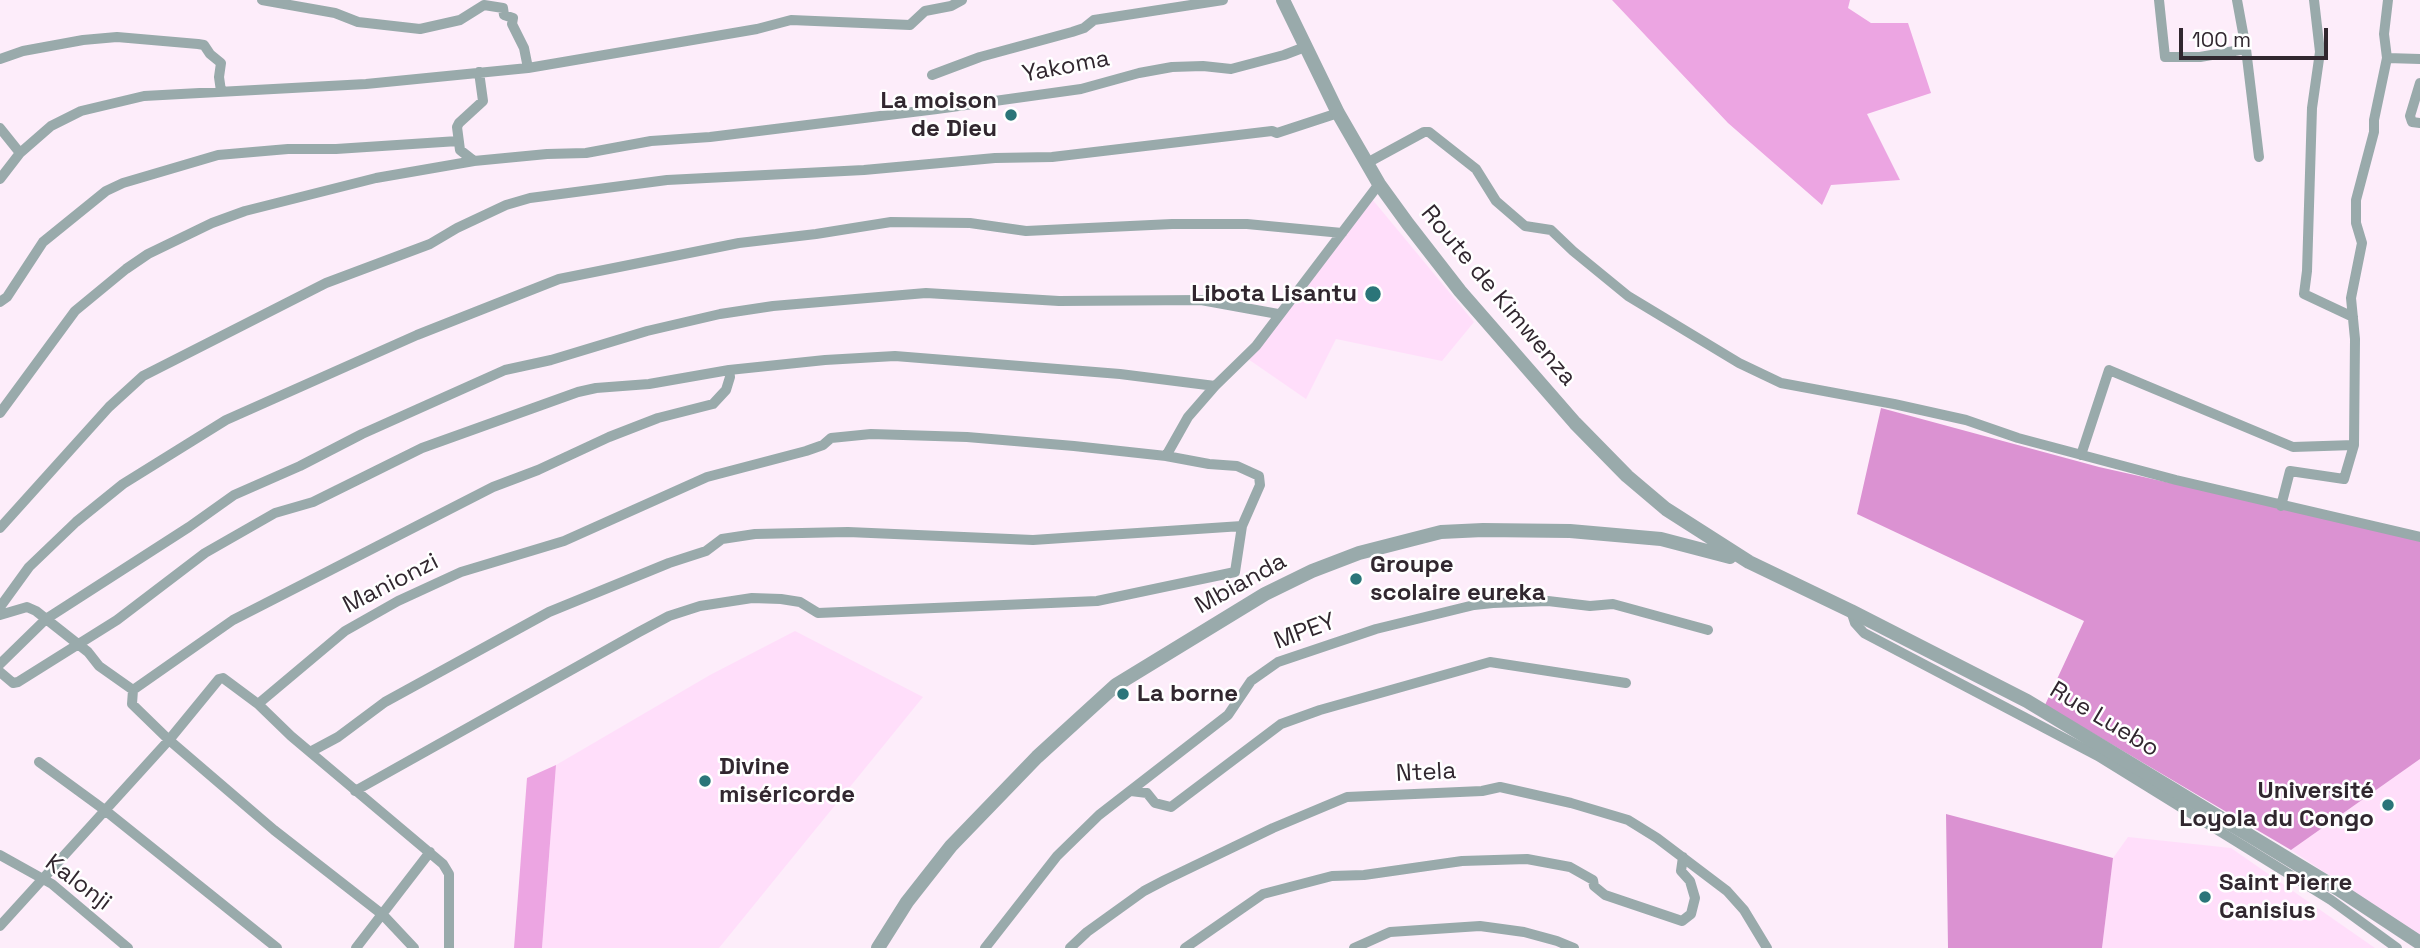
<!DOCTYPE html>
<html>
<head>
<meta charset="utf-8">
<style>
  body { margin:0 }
  #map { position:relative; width:2420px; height:948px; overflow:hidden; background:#fdedfa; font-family:"Space Grotesk",sans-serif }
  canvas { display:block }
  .scale { position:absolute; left:2179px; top:28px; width:149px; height:32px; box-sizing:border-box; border:4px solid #31272f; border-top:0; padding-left:9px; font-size:21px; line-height:24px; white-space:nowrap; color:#31272f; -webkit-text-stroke:5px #fff; paint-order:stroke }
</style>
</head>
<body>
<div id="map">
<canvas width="2420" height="948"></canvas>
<div class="scale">100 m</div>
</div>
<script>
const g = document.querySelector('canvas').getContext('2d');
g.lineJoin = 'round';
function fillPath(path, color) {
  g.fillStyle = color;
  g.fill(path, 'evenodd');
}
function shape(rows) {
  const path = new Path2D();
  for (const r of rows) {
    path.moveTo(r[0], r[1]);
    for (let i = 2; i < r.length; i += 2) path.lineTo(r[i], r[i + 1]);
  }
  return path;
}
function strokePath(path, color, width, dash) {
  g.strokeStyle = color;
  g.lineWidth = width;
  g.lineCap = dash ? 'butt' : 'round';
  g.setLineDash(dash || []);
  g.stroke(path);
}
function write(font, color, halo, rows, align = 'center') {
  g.font = font + ' "Space Grotesk",sans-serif';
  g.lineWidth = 5;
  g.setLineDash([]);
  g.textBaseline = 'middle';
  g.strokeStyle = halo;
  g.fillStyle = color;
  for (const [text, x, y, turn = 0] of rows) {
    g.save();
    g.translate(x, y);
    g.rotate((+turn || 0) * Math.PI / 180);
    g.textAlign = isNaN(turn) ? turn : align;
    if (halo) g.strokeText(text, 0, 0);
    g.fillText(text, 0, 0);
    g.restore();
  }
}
const built = shape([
  [1372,199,1474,322,1442,361,1336,339,1306,399,1248,359],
  [795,631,923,697,719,948,542,948,556,765,710,675],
  [2420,759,2420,936,2291,850],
  [2128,837,2231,848,2375,948,2102,948,2113,858]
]);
const green = shape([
  [1612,0,1850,0,1848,8,1871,23,1908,23,1931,93,1867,114,1900,180,1831,185,1822,205,1728,123],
  [556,765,542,948,514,948,527,778]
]);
const forest = shape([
  [1881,408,2099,467,2420,539,2420,759,2291,850,2045,705,2084,621,1857,514],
  [1946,814,2113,858,2102,948,1948,948]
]);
const minor = shape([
  [262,0,335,13,358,22,420,29,460,20,484,5,503,8,504,15,513,18,512,24,524,48,528,68],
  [2159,0,2165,57,2200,57,2246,49],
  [2237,0,2246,49,2259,157],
  [2314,0,2320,52,2312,108,2307,271,2304,294,2353,317],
  [2387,58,2420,59],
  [0,59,23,51,83,40,117,37,198,44,204,45,210,54,221,63,219,77,221,91],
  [932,75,980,57,1072,32,1084,28,1094,20,1223,0],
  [2420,83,2410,116,2412,122,2420,123],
  [0,128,20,153],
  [474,161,460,150,457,127,459,123,483,101,479,72],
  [1367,163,1424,132,1429,132,1476,169,1496,201,1525,226,1551,230,1573,251,1628,296,1739,363,1781,383,1894,404,1966,420,2018,438,2176,480,2420,537],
  [0,179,20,153,51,126,81,111,144,96,366,84,528,68,757,29,791,20,910,25,925,11,951,6,962,0],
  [0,302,7,297,43,242,106,191,123,183,218,155,288,149,336,149,458,141],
  [0,413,75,311,126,269,148,254,212,223,245,211,376,178,474,161,547,154,586,153,651,141,710,137,937,109,1081,89,1139,73,1172,67,1203,66,1231,69,1284,55,1305,47],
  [2081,455,2109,370,2293,447,2354,445],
  [1166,456,1188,417,1215,386,1256,346,1379,184],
  [2281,506,2290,471,2344,479,2354,445,2355,339,2351,298,2362,243,2356,223,2356,200,2374,132,2374,120,2387,58,2384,34,2388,0],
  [0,528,109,407,143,376,326,283,430,244,457,228,506,205,530,198,667,180,864,170,995,158,1052,157,1272,131,1277,133,1338,113],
  [0,607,29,567,76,522,123,484,226,420,417,335,559,279,739,243,816,234,891,222,970,223,1026,231,1172,224,1247,224,1342,233],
  [1851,611,1855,623,1864,633,2098,756,2331,900,2397,948],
  [0,615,27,607,36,611,88,652,99,666,133,690],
  [0,664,46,619,189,527,234,495,300,466,362,434,505,370,551,360,647,331,720,314,773,306,926,293,1059,301,1201,300,1278,314],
  [0,672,13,683,18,682,117,620,205,553,275,513,313,502,422,448,578,392,596,388,649,384,729,370,825,360,895,356,1120,374,1215,386],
  [258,704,345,631,398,601,461,572,564,541,707,477,806,451,823,445,831,438,871,434,967,437,1074,446,1166,456,1209,464,1237,466,1259,476,1260,485,1242,526,1235,572,1097,601,818,613,800,602,781,599,752,598,700,606,669,616,639,632,355,791],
  [310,752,338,737,385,702,549,612,669,563,706,551,722,539,755,534,848,532,1033,540,1242,526],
  [39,762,106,811,277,948],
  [1131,791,1147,793,1155,803,1171,807,1281,724,1320,710,1490,662,1626,683],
  [0,855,52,884,128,948],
  [0,926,169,740,219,679,223,678,258,704,291,736,443,864,449,874,449,948],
  [356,948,430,852],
  [414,948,383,915,274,830,169,740,132,704,133,690,233,620,493,487,538,470,609,437,658,418,713,404,726,390,730,377,729,370],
  [985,948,1057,856,1099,815,1228,715,1251,681,1278,662,1376,629,1474,605,1493,603,1548,601,1590,606,1613,604,1708,630],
  [1070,948,1087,932,1144,891,1165,880,1273,828,1347,797,1482,791,1500,787,1571,803,1628,820,1657,838,1727,891,1744,910,1767,948],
  [1185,948,1263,894,1332,876,1364,875,1462,861,1527,859,1570,867,1593,880,1594,886,1605,895,1682,921,1691,914,1695,898,1690,881,1681,871,1683,857],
  [1354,948,1390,932,1480,926,1524,932,1557,941,1574,948]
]);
const tertiary = shape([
  [1283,0,1338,113,1379,184,1408,224,1460,291,1575,423,1627,476,1666,509,1749,562,1851,611,2027,701,2338,889,2420,943],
  [878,948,907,902,951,846,1037,757,1116,685,1265,594,1312,571,1359,553,1441,532,1483,530,1570,531,1661,539,1730,557]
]);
const markers = [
  [1011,115,7,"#2b7579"],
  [1373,294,9,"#2b7579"],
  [1356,579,7,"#2b7579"],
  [1123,694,7,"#2b7579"],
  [705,781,7,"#2b7579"],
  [2388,805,7,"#2b7579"],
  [2205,897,7,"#2b7579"]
];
const streetNames = [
  ["Yakoma",1066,67,-11],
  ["Route de Kimwenza",1498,296,50],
  ["Manionzi",391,584,-27],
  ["Mbianda",1241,584,-29],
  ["MPEY",1305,632,-20],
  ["Rue Luebo",2104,720,31],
  ["Ntela",1426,773,-3],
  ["Kalonji",78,883,37]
];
const poiNames = [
  ["La moison",997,101,"right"],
  ["de Dieu",997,129,"right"],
  ["Libota Lisantu",1357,294,"right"],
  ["Groupe",1370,565],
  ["scolaire eureka",1370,593],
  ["La borne",1137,694],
  ["Divine",719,767],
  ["miséricorde",719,795],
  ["Université",2374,791,"right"],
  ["Loyola du Congo",2374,819,"right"],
  ["Saint Pierre",2219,883],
  ["Canisius",2219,911]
];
fillPath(built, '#ffdefa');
fillPath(green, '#eca5e2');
fillPath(forest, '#db92d2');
strokePath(minor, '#99aaab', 10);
strokePath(tertiary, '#99aaab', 14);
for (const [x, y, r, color] of markers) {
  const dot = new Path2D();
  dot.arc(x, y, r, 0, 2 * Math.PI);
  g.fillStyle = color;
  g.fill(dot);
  strokePath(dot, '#fff', 2.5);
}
write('24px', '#31272f', '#fff', streetNames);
write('bold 24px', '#31272f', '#fff', poiNames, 'left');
</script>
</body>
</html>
